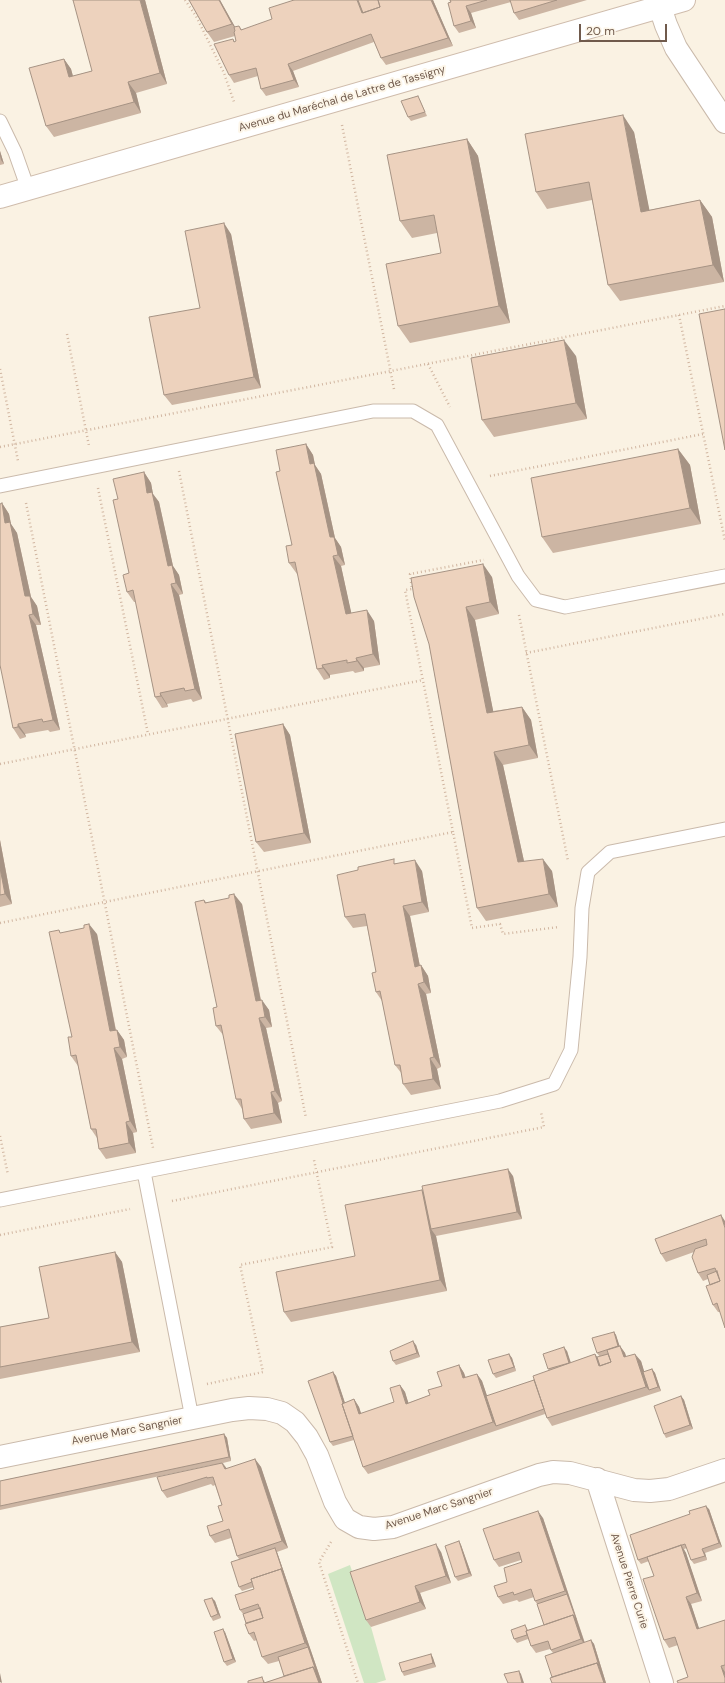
<!DOCTYPE html>
<html>
<head>
<meta charset="utf-8">
<style>
  body { margin:0 }
  #map { position:relative; width:725px; height:1683px; overflow:hidden; background:#faf2e3; font-family:"DM Sans",sans-serif }
  canvas { display:block }
  .scale { position:absolute; left:579px; top:24px; width:88px; height:18px; box-sizing:border-box; border:2px solid #705a4c; border-top:0; padding-left:5px; font-size:12px; line-height:14px; white-space:nowrap; color:#705a4c; -webkit-text-stroke:3px #fdf6e9; paint-order:stroke }
</style>
</head>
<body>
<div id="map">
<canvas width="725" height="1683"></canvas>
<div class="scale">20 m</div>
</div>
<script>
const g = document.querySelector('canvas').getContext('2d');
g.lineJoin = 'round';
function fillPath(path, color) {
  g.fillStyle = color;
  g.fill(path, 'evenodd');
}
function shape(rows) {
  const path = new Path2D();
  for (const r of rows) {
    path.moveTo(r[0], r[1]);
    for (let i = 2; i < r.length; i += 2) path.lineTo(r[i], r[i + 1]);
  }
  return path;
}
function strokePath(path, color, width, dash) {
  g.strokeStyle = color;
  g.lineWidth = width;
  g.lineCap = dash ? 'butt' : 'round';
  g.setLineDash(dash || []);
  g.stroke(path);
}
function write(font, color, halo, rows, align = 'center') {
  g.font = font + ' "DM Sans",sans-serif';
  g.lineWidth = 4;
  g.setLineDash([]);
  g.textBaseline = 'middle';
  g.strokeStyle = halo;
  g.fillStyle = color;
  for (const [text, x, y, turn = 0] of rows) {
    g.save();
    g.translate(x, y);
    g.rotate((+turn || 0) * Math.PI / 180);
    g.textAlign = isNaN(turn) ? turn : align;
    if (halo) g.strokeText(text, 0, 0);
    g.fillText(text, 0, 0);
    g.restore();
  }
}
const green = shape([
  [350,1565,371,1627,386,1680,376,1683,364,1683,328,1574]
]);
const path = shape([
  [185,0,196,16,224,73,234,102],
  [342,125,394,389],
  [679,315,725,541],
  [67,334,89,446],
  [428,364,450,407],
  [0,369,18,461],
  [0,447,725,306],
  [179,471,306,1118],
  [490,476,703,434],
  [98,488,148,734],
  [26,503,153,1148],
  [519,615,568,861],
  [526,653,725,614],
  [0,764,423,680],
  [453,832,405,590,412,589,410,574,484,560],
  [0,923,453,832,472,928,500,924,503,934,559,927],
  [0,1136,8,1175],
  [172,1201,544,1127,541,1112],
  [0,1235,130,1209],
  [207,1384,263,1372,240,1265,332,1247,314,1160],
  [331,1542,319,1562,358,1683]
]);
const lane = shape([
  [0,121,15,152,28,189],
  [0,486,373,411,413,411,437,425,518,576,536,600,565,607,725,576],
  [144,1172,192,1418],
  [0,1200,500,1101,554,1084,571,1050,580,957,582,908,588,872,610,852,725,829]
]);
const street = shape([
  [660,7,666,25,676,48,725,122],
  [0,1457,232,1410,249,1408,267,1409,282,1413,295,1422,307,1437,317,1455,335,1502,345,1519,359,1527,374,1529,393,1527,539,1475,553,1472,570,1473,634,1490,650,1491,669,1489,725,1470],
  [597,1479,662,1683]
]);
const secondary = shape([
  [0,197,684,0]
]);
const wall = shape([
  [145,0,167,84,136,93,141,113,54,137,46,126,64,59,71,69,73,76,92,71],
  [189,0,220,0,235,27,239,26,242,30,433,0,453,46,386,65,381,58,374,42,293,71,299,87,266,96,261,89,258,76,234,83,229,75,233,39,235,42,236,41,235,36,214,42,207,32],
  [450,0,587,0,519,20,514,13,511,2,471,13,476,28,459,33,454,26],
  [420,100,427,116,411,121,408,117],
  [634,132,649,210,700,200,712,217,724,282,620,301,608,285,592,200,547,209,536,192],
  [467,139,478,156,510,323,410,343,398,326,441,253,437,233,412,238,400,221],
  [0,151,4,164,0,165],
  [231,234,261,388,172,405,164,395],
  [576,356,587,419,494,437,482,420],
  [306,444,313,455,315,465,321,474,335,538,341,547,345,565,341,566,351,613,374,621,380,665,364,668,364,671,355,673,353,671,330,675,330,678,324,680,317,669,298,573,297,574,289,563,292,545,280,471],
  [678,449,690,465,701,524,553,553,542,537],
  [144,472,151,483,153,494,159,502,173,566,179,575,183,594,179,595,202,699,193,702,191,699,167,704,168,707,162,708,155,697,136,602,134,602,127,592,129,573,118,499],
  [2,503,9,514,11,524,17,533,31,597,37,606,41,625,36,625,60,730,50,732,48,730,25,734,26,737,20,739,13,728],
  [492,577,499,614,475,620,493,711,522,707,531,720,538,758,503,765,524,861,552,871,558,907,486,921,477,908,429,644],
  [283,724,290,735,311,843,264,852,256,842],
  [0,840,12,904,0,907],
  [397,863,422,871,429,912,410,916,420,966,421,965,428,976,431,993,426,994,441,1067,437,1069,441,1089,411,1095,403,1084,402,1074,395,1065,382,1001,376,992,376,972,367,926,353,928,345,917,358,870],
  [204,900,206,902,242,904,261,1000,269,1010,272,1027,266,1028,282,1101,278,1103,282,1123,251,1129,244,1119,242,1109,236,1099,223,1035,216,1026,217,1007],
  [61,933,97,934,116,1030,117,1030,124,1040,127,1057,122,1059,137,1132,133,1133,136,1153,106,1159,99,1149,97,1138,91,1129,78,1066,71,1056,72,1037],
  [513,1176,522,1219,436,1236,447,1291,291,1322,284,1312,355,1256,422,1190,424,1193],
  [721,1215,720,1312,718,1312,713,1305,710,1285,708,1279,703,1281,698,1273,694,1252,666,1262,661,1254],
  [115,1252,122,1262,140,1352,0,1379,0,1327,49,1318],
  [614,1332,616,1335,619,1346,620,1346,625,1353,626,1357,641,1361,644,1372,652,1369,655,1373,661,1391,552,1426,547,1418,545,1414,368,1474,363,1467,354,1440,333,1446,330,1442,333,1372,336,1376,345,1403,354,1399,359,1407,361,1414,394,1402,400,1385,405,1392,408,1403,430,1395,442,1386,459,1365,464,1373,466,1378,477,1374,482,1381,487,1396,534,1380,549,1370,548,1369,567,1351,570,1363,595,1354,597,1357,600,1357,597,1353],
  [416,1345,420,1357,396,1365,393,1361],
  [509,1354,512,1358,516,1371,496,1378,493,1374],
  [681,1396,684,1400,693,1429,666,1438,664,1434],
  [224,1434,227,1438,231,1461,223,1463,227,1469,255,1459,261,1467,288,1548,277,1552,322,1683,248,1683,264,1680,265,1683,284,1676,279,1661,268,1664,262,1657,257,1640,254,1641,249,1634,243,1614,240,1610,254,1589,254,1587,242,1591,239,1587,239,1559,237,1556,231,1538,215,1543,210,1536,223,1521,222,1505,215,1485,213,1486,211,1484,167,1498,162,1491,212,1465,0,1510,0,1481],
  [709,1509,722,1547,705,1553,707,1560,694,1564,691,1560,687,1548,684,1549,686,1553,702,1601,691,1604,699,1629,725,1620,725,1683,688,1677,678,1645,669,1648,664,1640,654,1576,649,1561,641,1564,638,1560],
  [543,1518,585,1643,591,1640,594,1644,606,1683,552,1683,552,1677,553,1653,550,1649,536,1653,531,1646,528,1639,517,1643,514,1639,525,1625,528,1630,544,1625,537,1604,535,1601,534,1597,519,1602,517,1600,503,1604,498,1597,507,1582,522,1562,521,1560,499,1567,494,1560],
  [459,1541,461,1545,472,1576,458,1581,455,1577],
  [441,1552,451,1583,420,1593,426,1609,371,1627,366,1620],
  [212,1598,215,1601,221,1618,213,1621,211,1617],
  [225,1632,236,1662,227,1666,224,1662],
  [431,1654,433,1658,436,1667,404,1676,402,1672]
]);
const shadedWall = shape([
  [140,0,145,0,167,84,160,73],
  [219,0,220,0,239,34,232,24],
  [357,0,359,0,365,16,362,13],
  [431,0,433,0,453,46,448,38],
  [466,6,471,13,476,28,471,21],
  [64,59,71,69,76,88,69,77],
  [288,64,293,71,299,87,294,80],
  [128,82,136,93,141,113,134,102],
  [623,115,634,132,653,228,641,212],
  [467,139,478,156,510,323,499,306],
  [0,151,4,164,1,160,0,156],
  [700,200,712,217,724,282,713,265],
  [224,223,231,234,261,388,254,377],
  [564,340,576,356,587,419,576,403],
  [306,444,313,455,315,465,321,474,335,538,341,547,345,565,338,555,330,537,310,464],
  [678,449,690,465,701,524,690,508],
  [144,472,151,483,153,494,159,502,173,566,179,575,183,594,176,583,168,566,147,493],
  [2,503,9,514,11,524,17,533,31,597,37,606,41,625,33,614,25,596,5,523],
  [333,556,341,566,354,625,346,614],
  [483,564,492,577,499,614,490,602],
  [171,584,179,595,202,699,195,689],
  [466,607,475,620,496,725,487,713],
  [367,610,374,621,380,665,373,654],
  [29,615,36,625,60,730,53,720],
  [356,658,364,668,364,671,357,661],
  [322,665,330,675,330,678,323,668],
  [160,693,167,704,168,707,161,696],
  [522,707,531,720,538,758,529,745],
  [18,724,25,734,26,737,18,727],
  [283,724,290,735,311,843,304,833],
  [494,752,503,765,527,875,518,862],
  [0,840,12,904,5,894,0,868],
  [543,859,552,871,558,907,549,894],
  [415,860,422,871,429,912,422,902],
  [234,894,242,904,263,1012,256,1001],
  [403,906,410,916,422,977,415,967],
  [89,924,97,934,118,1042,110,1031],
  [421,965,428,976,431,993,424,982],
  [418,984,426,994,441,1067,434,1057],
  [262,1000,269,1010,272,1027,265,1017],
  [259,1018,266,1028,282,1101,275,1091],
  [117,1030,124,1040,127,1057,120,1047],
  [114,1048,122,1059,137,1132,130,1121],
  [430,1058,437,1069,441,1089,433,1079],
  [271,1092,278,1103,282,1123,274,1113],
  [126,1122,133,1133,136,1153,129,1143],
  [508,1169,513,1176,522,1219,517,1212],
  [422,1190,429,1200,431,1229,436,1236,447,1291,440,1280],
  [721,1215,725,1221,725,1228],
  [115,1252,122,1262,140,1352,132,1342],
  [614,1332,616,1335,621,1350,618,1346],
  [413,1341,416,1345,420,1357,417,1353],
  [620,1346,625,1353,629,1365,624,1357],
  [564,1347,567,1351,572,1366,569,1363],
  [509,1354,512,1358,516,1371,514,1367],
  [595,1354,600,1361,601,1370,599,1366],
  [635,1354,641,1361,650,1390,649,1390,646,1387],
  [459,1365,464,1373,468,1386,463,1378],
  [652,1369,655,1373,661,1391,658,1387],
  [333,1372,336,1376,357,1439,354,1436],
  [477,1374,482,1381,497,1425,496,1426,493,1422],
  [400,1385,405,1392,411,1411,406,1404],
  [681,1396,684,1400,693,1429,690,1425],
  [354,1399,359,1407,364,1422,359,1414],
  [224,1434,227,1438,231,1461,229,1457],
  [255,1459,261,1467,288,1548,282,1541],
  [222,1463,228,1470,225,1469],
  [706,1506,709,1509,722,1547,719,1543],
  [538,1511,543,1518,586,1647,581,1639,573,1615,567,1594,565,1591],
  [459,1541,461,1545,472,1576,469,1573],
  [436,1544,441,1552,451,1583,446,1576],
  [681,1545,686,1553,702,1601,697,1593],
  [275,1548,277,1552,322,1683,319,1683,313,1667,308,1647,305,1643,281,1569],
  [702,1549,705,1553,707,1560,705,1556],
  [415,1586,420,1593,426,1609,420,1602],
  [686,1597,691,1604,702,1637,697,1629],
  [212,1598,215,1601,221,1618,218,1614],
  [223,1629,225,1632,236,1662,233,1659],
  [591,1640,594,1644,602,1670,599,1666],
  [431,1654,433,1658,436,1667,433,1663],
  [597,1663,602,1670,606,1683,604,1683],
  [721,1666,725,1672,725,1678],
  [519,1671,521,1674,524,1683,522,1683],
  [0,1673,2,1683,0,1682]
]);
const building = shape([
  [73,0,140,0,160,73,128,82,134,102,46,126,29,68,64,59,69,77,92,71,73,0],
  [189,0,219,0,232,24,207,32,189,0],
  [294,0,357,0,362,13,380,7,378,0,431,0,448,38,381,58,371,34,288,64,294,80,261,89,256,68,229,75,214,44,233,39,234,42,236,41,234,32,235,31,234,27,239,26,241,30,272,19,269,8,294,0],
  [358,0,378,0,380,7,363,13,358,0],
  [450,0,487,0,466,6,471,21,454,26,448,3,451,2,450,0],
  [510,0,557,0,514,13,510,0],
  [418,96,425,112,408,117,401,101,418,96],
  [623,115,641,212,700,200,713,265,608,285,589,182,536,192,525,134,623,115],
  [467,139,499,306,398,326,386,264,441,253,434,215,400,221,387,155,467,139],
  [224,223,254,377,164,395,149,317,200,308,185,231,224,223],
  [725,309,725,450,699,314,725,309],
  [564,340,576,403,482,420,471,358,564,340],
  [306,444,310,464,314,463,330,537,334,537,338,555,333,556,346,614,367,610,373,654,356,658,357,661,347,663,347,660,322,665,323,668,317,669,295,562,289,563,286,546,292,545,276,472,280,471,276,450,306,444],
  [678,449,690,508,542,537,531,478,678,449],
  [144,472,147,493,152,492,168,566,172,565,176,583,171,584,195,689,185,691,184,688,160,693,161,696,155,697,133,590,127,592,123,575,129,573,113,500,118,499,113,479,144,472],
  [2,503,5,523,10,522,25,596,30,596,33,614,29,615,53,720,43,722,42,719,18,724,18,727,13,728,0,665,0,504,2,503],
  [483,564,490,602,466,607,487,713,522,707,529,745,494,752,518,862,543,859,549,894,477,908,429,644,414,597,411,578,483,564],
  [283,724,304,833,256,842,235,734,283,724],
  [394,859,394,864,415,860,422,902,403,906,415,967,421,965,424,982,418,984,434,1057,430,1058,433,1079,403,1084,400,1065,395,1065,380,991,376,992,372,973,376,972,365,914,345,917,337,875,358,870,358,867,394,859],
  [0,868,5,894,0,895,0,868],
  [234,894,256,1001,262,1000,265,1017,259,1018,275,1091,271,1092,274,1113,244,1119,241,1099,236,1099,221,1025,216,1026,213,1008,217,1007,195,902,204,900,205,903,229,898,229,895,234,894],
  [89,924,110,1031,117,1030,120,1047,114,1048,130,1121,126,1122,129,1143,99,1149,96,1129,91,1129,76,1055,71,1056,68,1037,72,1037,49,932,59,930,60,933,84,928,84,925,89,924],
  [508,1169,517,1212,431,1229,422,1186,508,1169],
  [422,1190,440,1280,284,1312,276,1272,355,1256,345,1205,422,1190],
  [721,1215,725,1228,725,1328,717,1303,713,1305,706,1286,720,1281,715,1268,698,1273,692,1257,695,1249,707,1245,706,1239,661,1254,655,1239,721,1215],
  [115,1252,132,1342,0,1367,0,1327,49,1318,39,1267,115,1252],
  [717,1271,720,1281,710,1285,707,1275,717,1271],
  [614,1332,618,1346,597,1353,592,1338,614,1332],
  [413,1341,417,1353,393,1361,390,1351,413,1341],
  [620,1346,624,1357,635,1354,646,1387,547,1418,533,1376,595,1354,599,1366,611,1362,607,1350,620,1346],
  [564,1347,569,1363,548,1369,543,1354,564,1347],
  [509,1354,514,1367,493,1374,488,1360,509,1354],
  [608,1354,611,1362,600,1366,597,1357,608,1354],
  [459,1365,463,1378,477,1374,493,1422,363,1467,342,1404,354,1399,359,1414,394,1402,390,1388,400,1385,406,1404,430,1395,428,1390,442,1386,437,1372,459,1365],
  [652,1369,658,1387,649,1390,643,1372,652,1369],
  [333,1372,343,1403,342,1404,353,1436,330,1442,308,1381,333,1372],
  [534,1380,544,1409,496,1426,486,1396,534,1380],
  [681,1396,690,1425,664,1434,654,1406,681,1396],
  [224,1434,229,1457,0,1506,0,1481,224,1434],
  [255,1459,282,1541,237,1556,229,1529,210,1536,207,1526,223,1521,218,1506,222,1505,213,1477,207,1478,207,1477,162,1491,157,1477,222,1463,225,1469,255,1459],
  [706,1506,719,1543,702,1549,705,1556,691,1560,685,1544,638,1560,630,1535,690,1514,689,1511,706,1506],
  [538,1511,565,1591,535,1601,531,1589,514,1595,513,1592,498,1597,494,1586,507,1582,504,1568,522,1562,519,1552,494,1560,483,1529,538,1511],
  [459,1541,469,1573,455,1577,445,1546,459,1541],
  [436,1544,446,1576,415,1586,420,1602,366,1620,350,1572,436,1544],
  [681,1545,697,1593,686,1597,697,1629,725,1620,725,1665,721,1666,725,1678,725,1683,678,1683,677,1681,688,1677,675,1637,664,1640,643,1579,654,1576,647,1557,681,1545],
  [275,1548,283,1572,281,1569,251,1579,252,1582,239,1587,231,1562,275,1548],
  [281,1569,305,1643,262,1657,254,1632,249,1634,245,1624,263,1618,258,1604,240,1610,235,1595,254,1589,251,1579,281,1569],
  [567,1594,576,1619,573,1615,544,1625,537,1604,567,1594],
  [212,1598,218,1614,211,1617,204,1600,212,1598],
  [260,1608,263,1618,246,1623,243,1614,260,1608],
  [573,1615,581,1639,551,1650,548,1641,531,1646,526,1631,573,1615],
  [525,1625,527,1630,526,1631,527,1635,514,1639,511,1630,525,1625],
  [223,1629,233,1659,224,1662,214,1632,223,1629],
  [591,1640,599,1666,597,1663,552,1677,545,1656,591,1640],
  [308,1647,316,1671,313,1667,284,1676,278,1657,308,1647],
  [431,1654,433,1663,402,1672,399,1663,431,1654],
  [597,1663,604,1683,552,1683,550,1678,597,1663],
  [313,1667,319,1683,264,1683,313,1667],
  [519,1671,522,1683,508,1683,504,1674,519,1671],
  [262,1677,264,1683,248,1683,248,1681,262,1677]
]);
const streetNames = [
  ["Avenue du Maréchal de Lattre de Tassigny",342,99,-16],
  ["Avenue Marc Sangnier",127,1431,-11],
  ["Avenue Marc Sangnier",439,1509,-18],
  ["Avenue Pierre Curie",629,1581,72]
];
fillPath(green, '#d0e6c3');
strokePath(lane, '#cabaab', 15);
strokePath(street, '#cabaab', 24);
strokePath(secondary, '#cfbcac', 24);
strokePath(path, '#d1b6a1', 2.5, [1, 3]);
strokePath(lane, '#fff', 13);
strokePath(street, '#fff', 22);
strokePath(secondary, '#fff', 22);
fillPath(wall, '#ccb5a3');
fillPath(shadedWall, '#a69384');
fillPath(building, '#edd2bd');
strokePath(building, '#a69384', 1);
write('11px', '#705a4c', '#fdf6e9', streetNames);
</script>
</body>
</html>
